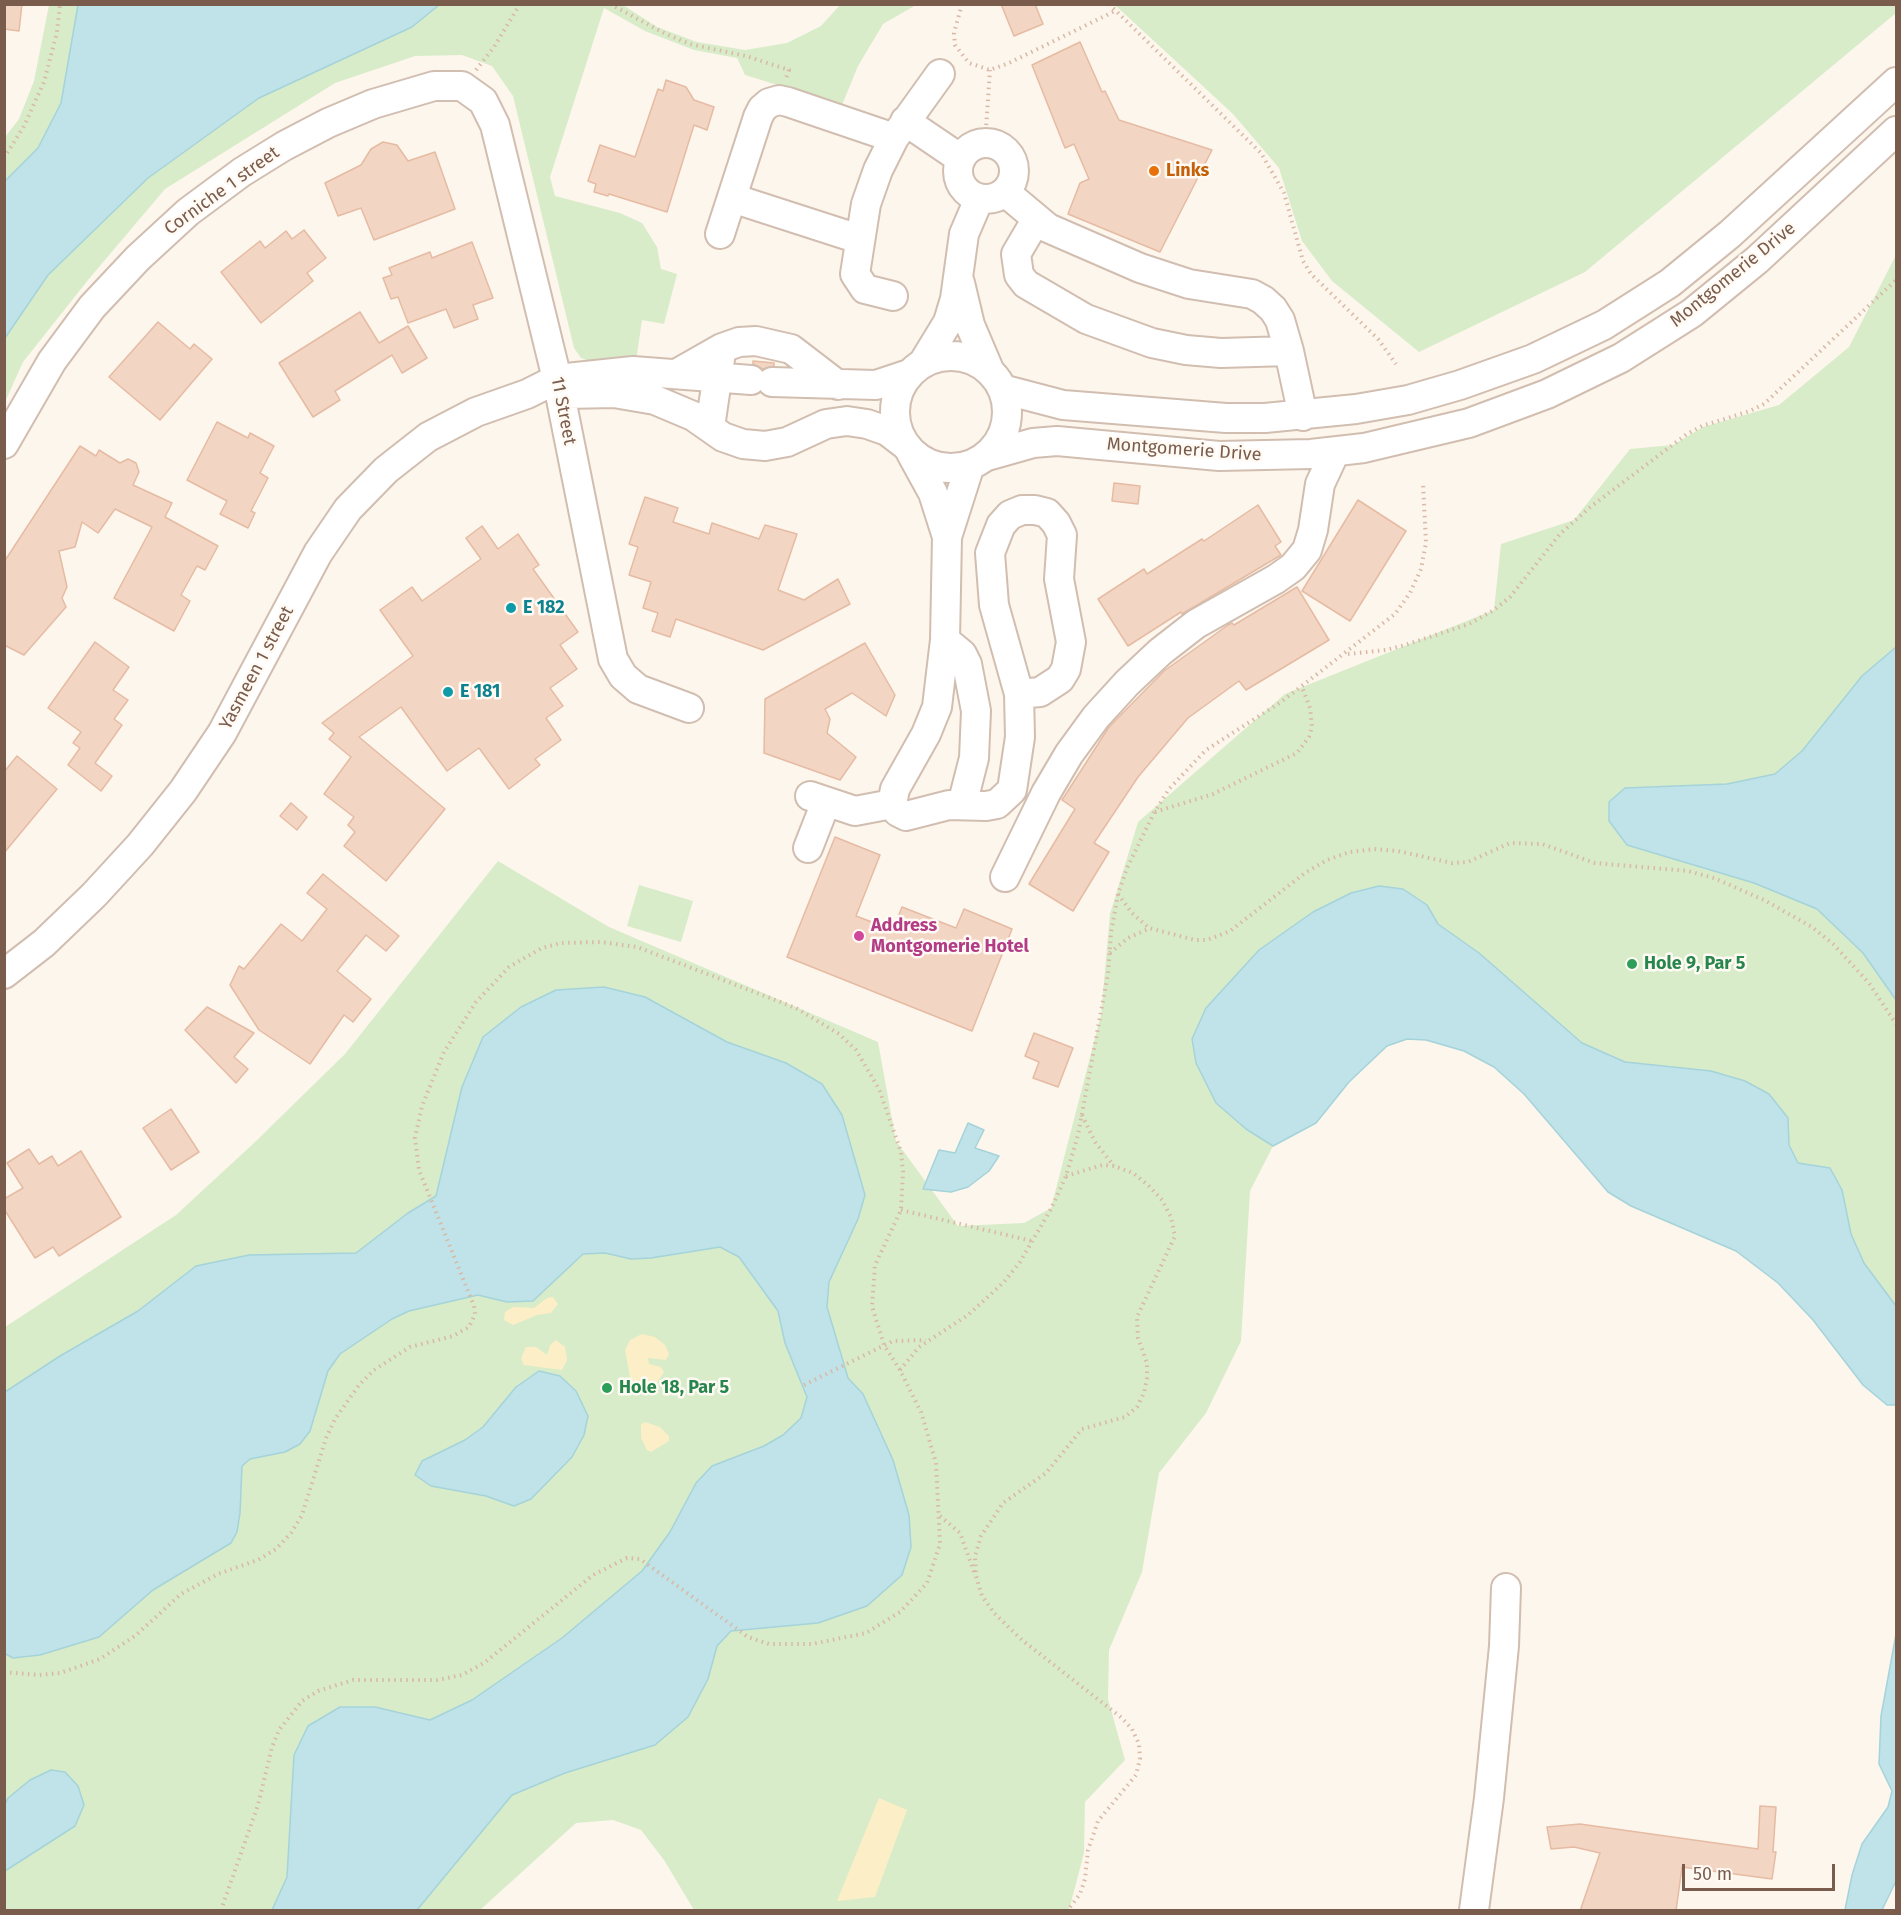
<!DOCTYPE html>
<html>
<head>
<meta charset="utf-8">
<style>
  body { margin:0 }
  #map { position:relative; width:1901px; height:1915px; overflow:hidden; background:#fdf6ec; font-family:"Fira Sans",sans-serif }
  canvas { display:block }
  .frame { position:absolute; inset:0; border:6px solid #7a5c4d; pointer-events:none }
  .scale { position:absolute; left:1682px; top:1864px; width:153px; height:27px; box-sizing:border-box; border:3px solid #7a5c4d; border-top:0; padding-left:8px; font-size:18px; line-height:21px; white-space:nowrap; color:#7a5c4d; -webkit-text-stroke:4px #fffaf3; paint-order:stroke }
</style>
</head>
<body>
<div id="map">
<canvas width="1901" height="1915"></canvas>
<div class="frame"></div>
<div class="scale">50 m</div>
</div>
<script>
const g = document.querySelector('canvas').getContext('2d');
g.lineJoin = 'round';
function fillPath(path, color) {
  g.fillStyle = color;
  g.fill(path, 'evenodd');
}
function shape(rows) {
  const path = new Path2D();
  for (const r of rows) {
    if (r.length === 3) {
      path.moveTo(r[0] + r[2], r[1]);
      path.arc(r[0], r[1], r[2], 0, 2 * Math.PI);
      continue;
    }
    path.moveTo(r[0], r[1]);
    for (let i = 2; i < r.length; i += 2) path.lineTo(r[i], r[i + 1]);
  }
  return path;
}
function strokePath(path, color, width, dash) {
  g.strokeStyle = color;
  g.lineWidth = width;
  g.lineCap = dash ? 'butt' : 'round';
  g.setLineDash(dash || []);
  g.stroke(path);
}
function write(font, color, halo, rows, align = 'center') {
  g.font = font + ' "Fira Sans",sans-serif';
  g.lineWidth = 5;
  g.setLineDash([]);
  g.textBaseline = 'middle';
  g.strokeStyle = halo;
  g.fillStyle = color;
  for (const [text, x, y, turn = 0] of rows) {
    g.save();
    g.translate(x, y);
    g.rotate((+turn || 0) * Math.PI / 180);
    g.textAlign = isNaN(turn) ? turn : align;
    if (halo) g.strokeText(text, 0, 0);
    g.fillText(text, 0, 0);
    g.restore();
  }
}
const green = shape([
  [1896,4,1896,13,1585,272,1419,352,1332,281,1302,241,1279,168,1233,114,1115,5],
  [49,5,78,5,61,103,38,148,5,181,5,137,19,119,34,81],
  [439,5,623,5,657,27,697,42,745,50,787,43,821,26,840,5,916,5,883,24,858,66,842,105,745,75,737,58,694,50,645,31,604,8,550,177,555,196,620,213,642,223,657,247,661,269,677,274,664,324,642,320,636,361,593,362,581,358,574,348,513,96,492,66,462,55,415,56,335,83,165,189,88,280,23,362,5,402,6,336,48,275,148,178,259,98,412,27],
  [1896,255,1896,647,1862,676,1802,751,1775,774,1727,784,1625,788,1609,802,1609,821,1627,845,1754,883,1817,909,1863,953,1896,999,1896,1306,1864,1263,1851,1234,1842,1190,1830,1168,1798,1163,1789,1145,1788,1118,1711,1071,1625,1062,1582,1043,1479,953,1438,924,1427,905,1246,1129,1273,1146,1250,1191,1241,1341,1206,1413,1159,1473,1142,1572,1109,1650,1108,1699,1125,1760,1085,1802,1084,1853,1069,1910,694,1910,664,1860,641,1830,613,1820,576,1823,480,1910,5,1910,5,1327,176,1215,254,1143,345,1054,498,861,609,927,878,1042,896,1141,958,1226,1024,1223,1051,1208,1101,1015,1110,914,1138,822,1285,694,1494,610,1501,544,1574,520,1630,449,1673,445,1703,427,1779,405,1849,347],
  [639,885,693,901,681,942,627,926]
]);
const sand = shape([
  [553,1297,558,1304,551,1313,537,1315,513,1325,504,1320,505,1312,513,1307,534,1308,547,1298],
  [642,1334,655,1337,665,1345,669,1354,666,1360,648,1358,649,1364,661,1367,664,1372,657,1383,640,1391,631,1382,625,1350,630,1340],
  [556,1340,565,1347,567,1360,562,1370,524,1365,521,1358,526,1347,536,1347,547,1355,550,1345],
  [645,1422,660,1427,669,1436,669,1441,651,1452,647,1450,641,1438,641,1424],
  [879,1798,907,1810,875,1897,837,1901]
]);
const water = shape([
  [78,5,78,4,439,5,412,27,259,98,148,178,48,275,5,338,5,181,38,148,61,103,78,5],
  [1896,647,1896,1000,1863,953,1817,909,1754,883,1627,845,1609,821,1609,802,1625,788,1727,784,1775,774,1802,751,1862,676,1896,647],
  [1379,886,1403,889,1427,905,1438,924,1479,953,1582,1043,1625,1062,1711,1071,1745,1081,1769,1094,1788,1118,1789,1145,1798,1163,1830,1168,1842,1190,1851,1234,1864,1263,1896,1306,1896,1405,1887,1405,1863,1385,1813,1320,1778,1283,1736,1251,1631,1206,1608,1192,1524,1094,1494,1067,1464,1051,1426,1040,1407,1039,1387,1046,1349,1082,1316,1123,1273,1146,1246,1129,1216,1103,1196,1063,1192,1039,1206,1008,1259,950,1313,912,1351,893,1379,886],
  [604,987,645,997,727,1042,786,1063,822,1084,842,1115,865,1195,858,1219,829,1282,827,1307,848,1378,863,1394,893,1460,909,1515,911,1547,902,1575,867,1606,818,1623,731,1631,717,1646,708,1679,688,1717,655,1745,565,1773,512,1795,417,1910,272,1910,287,1877,294,1755,308,1726,340,1707,375,1707,430,1720,472,1700,562,1638,642,1571,670,1532,696,1483,712,1466,764,1446,783,1435,801,1418,807,1397,785,1343,778,1311,739,1257,720,1247,651,1258,631,1259,605,1253,583,1254,533,1301,507,1302,478,1295,409,1311,392,1319,340,1354,328,1371,310,1431,300,1444,285,1452,250,1459,242,1466,240,1513,237,1532,231,1543,153,1590,99,1637,40,1655,13,1658,4,1653,5,1392,60,1356,138,1311,196,1266,249,1255,356,1253,408,1213,436,1196,462,1087,483,1037,521,1007,556,990,604,987],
  [968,1123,984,1130,975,1148,999,1156,989,1171,968,1187,951,1192,923,1189,939,1150,955,1153,968,1123],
  [539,1371,560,1376,576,1391,588,1416,584,1435,572,1457,531,1499,514,1506,486,1496,431,1486,415,1475,422,1461,465,1440,483,1427,516,1387,539,1371],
  [1896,1634,1896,1881,1882,1910,1845,1910,1852,1875,1862,1844,1888,1807,1892,1791,1879,1764,1881,1716,1896,1634],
  [51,1770,65,1772,78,1786,84,1805,75,1826,5,1871,4,1806,8,1798,30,1780,51,1770]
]);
const building = shape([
  [4,4,22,4,19,31,4,29,4,4],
  [1001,4,1035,4,1043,24,1014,36,1001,4],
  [1080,42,1102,92,1105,91,1119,120,1212,150,1160,252,1068,214,1080,183,1089,179,1074,144,1065,148,1032,65,1080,42],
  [666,80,686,87,694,100,714,107,707,130,694,125,667,212,609,194,608,196,594,192,596,184,588,181,600,145,635,157,658,89,663,91,666,80],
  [383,142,397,145,408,161,435,152,455,209,374,240,361,208,338,216,325,183,361,165,371,149,383,142],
  [304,230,326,258,307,273,313,281,261,323,221,272,260,241,265,248,286,231,292,239,304,230],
  [472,242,493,298,473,305,478,319,454,328,446,309,408,323,398,297,391,299,383,278,392,275,389,268,430,252,432,258,472,242],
  [360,312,379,343,408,326,427,358,402,373,392,355,335,391,340,400,313,417,279,363,360,312],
  [158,322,190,349,194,344,212,359,160,420,109,377,158,322],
  [753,361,774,363,774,366,763,369,753,364,753,361],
  [217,422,248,438,250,433,274,446,260,473,268,478,251,511,255,513,248,528,220,514,227,501,187,480,217,422],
  [80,446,96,456,99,450,120,463,128,459,136,463,139,472,133,485,172,503,165,517,218,546,205,570,197,566,181,595,190,601,174,631,114,598,152,527,115,509,98,533,82,522,75,547,59,551,67,587,62,598,66,607,24,655,4,645,4,562,80,446],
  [1114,483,1140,486,1138,504,1112,501,1114,483],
  [645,497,678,508,673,522,709,534,712,523,759,539,765,525,797,534,778,590,804,600,838,579,850,604,763,650,676,619,670,637,652,631,658,613,643,608,651,582,629,575,638,547,629,544,645,497],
  [1358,500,1406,531,1350,621,1302,591,1358,500],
  [1258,505,1281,542,1275,546,1281,555,1182,614,1181,612,1128,646,1098,599,1144,569,1147,574,1202,539,1204,541,1258,505],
  [482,526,498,549,518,534,539,565,533,569,578,632,560,645,577,669,550,688,563,706,546,718,561,740,535,759,540,765,509,789,479,748,447,771,401,707,359,737,445,809,386,881,344,846,355,832,348,825,354,817,324,794,351,757,329,739,334,733,322,723,413,656,380,610,412,587,422,601,481,559,466,538,482,526],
  [1297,587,1329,640,1246,690,1239,681,1188,718,1138,777,1094,843,1109,852,1073,911,1029,884,1075,809,1062,800,1109,727,1164,671,1228,625,1232,623,1234,625,1297,587],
  [95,642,129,667,113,690,128,700,114,719,122,725,95,763,112,776,101,791,68,765,80,748,73,743,81,732,48,708,95,642],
  [865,643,895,695,886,716,852,693,825,709,830,719,827,733,856,757,840,780,764,753,765,699,865,643],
  [17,756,57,789,4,853,4,772,17,756],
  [291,803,307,817,297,830,280,816,291,803],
  [835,837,880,855,856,916,893,930,902,907,956,928,964,909,1012,929,972,1031,787,957,835,837],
  [323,874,399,936,386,951,366,935,337,971,371,999,353,1022,344,1015,310,1064,259,1030,230,985,239,966,244,969,281,924,302,941,327,909,307,893,323,874],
  [207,1007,254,1033,234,1057,248,1069,236,1083,185,1030,207,1007],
  [1034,1033,1073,1048,1058,1087,1033,1078,1039,1062,1025,1056,1034,1033],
  [171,1109,199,1152,171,1170,143,1128,171,1109],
  [29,1149,39,1164,52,1156,58,1166,81,1151,121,1217,59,1256,53,1247,35,1258,4,1209,4,1199,23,1188,7,1163,29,1149],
  [1760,1806,1776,1807,1773,1852,1776,1852,1772,1879,1682,1867,1676,1911,1580,1911,1600,1853,1574,1847,1551,1849,1547,1827,1580,1824,1758,1849,1760,1806]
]);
const path = shape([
  [610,4,666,34,690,44,746,56,789,70,786,78],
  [962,4,954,33,955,45,969,63,990,70,1009,63,1115,11],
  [1109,4,1261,153,1284,193,1303,261,1311,274,1378,339,1396,364],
  [476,70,494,47,520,4],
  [985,143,990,70],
  [4,158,24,126,44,82,57,32,60,4],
  [1348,654,1386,650,1405,645,1469,624,1494,610,1510,597,1560,534,1589,508,1687,434,1702,426,1750,411,1764,404,1896,280],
  [1155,812,1213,794,1297,753,1309,737,1312,727,1310,708,1302,687],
  [1118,894,1132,913,1149,928,1195,940,1207,940,1230,931,1305,873,1327,860,1350,852,1374,849,1398,851,1452,863,1468,862,1510,843,1542,844,1595,863,1688,871,1714,878,1764,900,1812,927,1833,944,1869,983,1896,1024],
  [1110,953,1128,938,1148,929],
  [1082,1115,1095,1142,1114,1166],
  [1066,1176,1102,1165,1114,1166,1133,1173,1148,1185,1162,1200,1171,1217,1175,1236,1137,1317,1138,1338,1147,1363,1147,1378,1144,1393,1137,1407,1125,1417,1082,1429,1046,1473,1003,1503,981,1536,975,1556,976,1576,982,1596,994,1613,1022,1640,1122,1718,1132,1729,1139,1744,1140,1759,1136,1775,1098,1821,1088,1850,1085,1879,1080,1894,1068,1910],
  [901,1210,1032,1241],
  [900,1370,919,1347,968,1315,1004,1282,1020,1262,1051,1209,1066,1176,1078,1135,1108,974,1111,933,1118,894,1127,868,1154,813,1169,789,1206,750,1281,702,1395,614,1410,593,1421,569,1426,543,1423,483],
  [804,1385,893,1341,926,1340],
  [940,1516,960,1533,974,1572],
  [4,1672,39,1675,60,1673,100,1659,135,1636,181,1594,218,1574,258,1560,276,1549,291,1533,302,1515,326,1438,335,1419,359,1385,374,1370,410,1347,453,1336,469,1327,475,1314,474,1306,419,1170,415,1138,422,1106,444,1052,476,1002,509,967,542,948,561,943,600,942,637,947,796,1008,839,1034,856,1050,879,1089,901,1152,903,1172,901,1210,875,1265,872,1306,884,1345,900,1370,921,1412,936,1463,940,1544,927,1583,900,1612,866,1633,812,1644,769,1644,748,1637,640,1559,627,1558,593,1575,484,1663,462,1675,437,1680,353,1680,318,1691,302,1701,279,1730,272,1747,258,1805,221,1910]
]);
const minor = shape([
  [905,121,961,159],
  [986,171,28],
  [1005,192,1048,228,1140,268,1189,284,1252,294,1263,300,1273,309,1280,320,1289,351,1303,416],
  [732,198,859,239],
  [1036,220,1016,254,1019,275,1026,284,1086,319,1152,343,1186,350,1221,353,1289,351],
  [720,234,758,117,762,109,769,103,779,100,788,102,894,138],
  [960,283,970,325,990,372],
  [893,296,865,289,855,274,866,204,878,170,894,138,940,74],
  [951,412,56],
  [923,363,948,322,955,299,964,234,979,199],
  [678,373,722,348,739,342,756,341,791,349,838,385],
  [772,382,876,385,909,374],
  [1002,389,1063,405,1226,418,1265,418,1356,409,1408,400,1460,385,1533,359,1604,325,1670,283,1730,234,1896,82],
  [565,394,614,393,655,400,693,416,723,437,743,444,765,446,787,442,826,424,847,421,867,424,887,431,904,444],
  [710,427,720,359],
  [4,444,52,361,92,307,138,258,188,212,242,172,284,146,328,123,373,104,434,86,462,86,483,101,495,125,557,379,613,659,623,676,638,689,689,708],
  [911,453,933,493,947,537],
  [987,456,1033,443,1057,441,1219,456,1311,454,1364,448,1469,423,1547,394,1621,358,1692,313,1757,260,1896,131],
  [970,465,947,537,945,640,937,707,926,734,895,789,892,804,898,812,906,816,949,805,986,806,997,804,1012,790,1020,737,1019,694,994,605,990,553,1001,525,1010,515,1022,510,1035,510,1047,513,1056,523,1062,535,1059,579,1071,642,1066,669,1060,679,1040,692,1019,694],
  [945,640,962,654,967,664,976,711,974,758,962,805],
  [810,796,855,811,892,804],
  [808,848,826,802],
  [1005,877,1046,793,1069,754,1096,717,1127,683,1160,652,1196,624,1276,579,1293,567,1307,550,1313,530,1320,484,1335,452],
  [4,974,44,943,94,895,140,845,183,791,222,733,318,553,348,509,386,470,428,437,476,412,527,394,557,379,633,371,751,380],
  [1474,1910,1489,1798,1504,1646,1506,1588]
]);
const markers = [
  [1154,171,6,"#e8710a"],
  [511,608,6,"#0f9aa8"],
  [448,692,6,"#0f9aa8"],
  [859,936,6,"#d1479c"],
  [1632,964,6,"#2e9e5b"],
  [607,1388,6,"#2e9e5b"]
];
const foodNames = [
  ["Links",1166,171]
];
const streetNames = [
  ["Corniche 1 street",222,191,-36],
  ["Montgomerie Drive",1733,275,-39],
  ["11 Street",563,411,79],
  ["Montgomerie Drive",1184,450,4],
  ["Yasmeen 1 street",257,668,-62]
];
const cultureNames = [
  ["E 182",523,608],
  ["E 181",460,692]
];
const hotelNames = [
  ["Address",871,926],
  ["Montgomerie Hotel",871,947]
];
const leisureNames = [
  ["Hole 9, Par 5",1644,964],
  ["Hole 18, Par 5",619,1388]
];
fillPath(green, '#d8ecc9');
fillPath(sand, '#fcefc7');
fillPath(water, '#bfe3e8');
strokePath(water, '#a5d3da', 1.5);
fillPath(building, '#f3d5c3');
strokePath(building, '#e6bba3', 1.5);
strokePath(minor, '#d1beb0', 32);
strokePath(path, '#d9b8a5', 4, [1.5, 4.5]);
strokePath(minor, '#fff', 28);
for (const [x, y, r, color] of markers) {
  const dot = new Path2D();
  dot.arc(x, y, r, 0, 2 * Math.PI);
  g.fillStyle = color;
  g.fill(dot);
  strokePath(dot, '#fffaf3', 2);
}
write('bold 18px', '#c56008', '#fffaf3', foodNames, 'left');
write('18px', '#7a5c4d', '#fffaf3', streetNames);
write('bold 18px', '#0d838f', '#fffaf3', cultureNames, 'left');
write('bold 18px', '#b23c85', '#fffaf3', hotelNames, 'left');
write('bold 18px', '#27864d', '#fffaf3', leisureNames, 'left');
</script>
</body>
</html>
